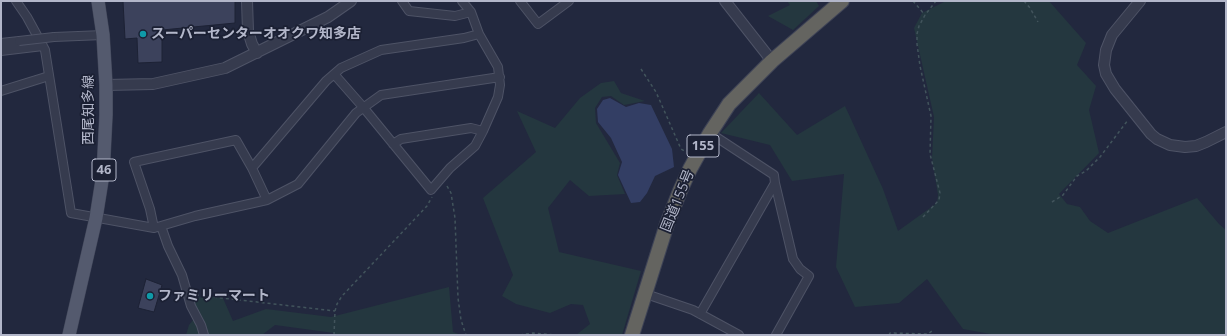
<!DOCTYPE html>
<html>
<head>
<meta charset="utf-8">
<style>
  body { margin:0 }
  #map { position:relative; width:1227px; height:336px; overflow:hidden; background:#22283e; font-family:"Open Sans",sans-serif }
  canvas { display:block }
  .frame { position:absolute; inset:0; border:2px solid #b2b6c9; pointer-events:none }
</style>
</head>
<body>
<div id="map">
<canvas width="1227" height="336"></canvas>
<div class="frame"></div>
</div>
<script>
const g = document.querySelector('canvas').getContext('2d');
g.lineJoin = 'round';
function fillPath(path, color) {
  g.fillStyle = color;
  g.fill(path, 'evenodd');
}
function shape(rows) {
  const path = new Path2D();
  for (const r of rows) {
    path.moveTo(r[0], r[1]);
    for (let i = 2; i < r.length; i += 2) path.lineTo(r[i], r[i + 1]);
  }
  return path;
}
function strokePath(path, color, width, dash) {
  g.strokeStyle = color;
  g.lineWidth = width;
  g.lineCap = dash ? 'butt' : 'round';
  g.setLineDash(dash || []);
  g.stroke(path);
}
function write(font, color, halo, rows, align = 'center') {
  g.font = font + ' "Open Sans","Noto Sans JP",sans-serif';
  g.lineWidth = 3.5;
  g.setLineDash([]);
  g.textBaseline = 'middle';
  g.strokeStyle = halo;
  g.fillStyle = color;
  for (const [text, x, y, turn = 0] of rows) {
    g.save();
    g.translate(x, y);
    g.rotate((+turn || 0) * Math.PI / 180);
    g.textAlign = isNaN(turn) ? turn : align;
    if (halo) g.strokeText(text, 0, 0);
    g.fillText(text, 0, 0);
    g.restore();
  }
}
const green = shape([
  [787,1,816,1,819,6,793,30,768,16,790,5],
  [946,1,1049,1,1086,43,1077,65,1096,86,1089,110,1099,153,1059,194,1067,204,1080,207,1090,221,1108,233,1197,198,1219,224,1226,230,1226,335,996,335,963,329,927,279,899,303,855,307,836,267,844,174,792,181,770,145,721,133,759,93,797,135,845,106,883,189,898,231,937,203,938,195,932,158,934,117,914,28,922,13],
  [614,81,621,93,645,101,624,105,611,96,602,97,595,108,596,123,620,163,617,175,625,194,589,196,570,180,548,208,559,252,641,271,622,335,576,335,590,324,583,305,571,304,550,313,516,304,502,296,513,275,483,198,536,152,517,111,555,128,580,98,601,83],
  [449,287,453,332,461,335,334,335,334,333,275,325,262,335,231,334,231,335,186,335,189,325,198,314,192,298,222,296,233,321,266,309,331,317]
]);
const water = shape([
  [610,98,626,107,639,103,651,105,672,149,674,167,655,176,647,193,640,202,631,203,618,175,622,162,611,138,598,122,597,109,603,100]
]);
const building = shape([
  [123,1,235,1,235,23,162,30,162,62,138,63,137,38,125,39,123,1],
  [146,279,162,285,154,312,138,308,146,279]
]);
const path = shape([
  [913,1,925,15],
  [1024,1,1030,8,1038,22],
  [641,69,656,92,681,149,686,152],
  [447,186,451,193,455,218,458,298,461,320,466,335],
  [1052,202,1063,195,1077,176,1086,171,1100,157,1128,120],
  [923,217,939,200,940,193,930,154,931,116,920,66,917,44,917,34,919,26,925,15,936,1],
  [196,295,335,311],
  [334,335,335,311,337,304,342,296,427,206,432,197],
  [520,335,533,333,556,335],
  [889,335,890,333,928,334,932,331]
]);
const minor = shape([
  [16,1,27,17,45,50,71,213,154,228,195,216,267,200,298,184,356,113,381,95,500,77],
  [402,1,409,11,455,16,471,12],
  [520,1,538,24,569,1],
  [54,37,103,35],
  [1,43,19,41],
  [1,51,43,46],
  [334,74,363,107,431,190,450,168,475,146,483,131,498,97,500,85,498,67,479,34,471,12,462,1],
  [1,91,49,76],
  [710,133,774,175,775,183,793,259,800,269,809,276,776,335],
  [393,144,401,139,471,128,483,131],
  [252,168,267,200],
  [161,226,168,246,182,275,191,306,201,325,204,335],
  [154,228,150,209,134,162,236,140,252,168,326,81,341,68,381,50,464,38,479,34],
  [646,294,693,310,739,335],
  [700,314,775,183]
]);
const tertiary = shape([
  [247,1,248,31,252,44,257,53],
  [725,1,772,61],
  [1140,1,1112,35,1106,50,1104,65,1106,74,1115,89,1151,134,1157,139,1170,145,1185,147,1196,146,1206,142,1226,132],
  [106,85,153,84,225,68,328,17,351,1]
]);
const primary = shape([
  [69,335,96,218,103,174,106,115,106,85,103,35,98,1]
]);
const trunk = shape([
  [632,335,667,224,680,191,690,169,710,133,729,104,772,61,842,1]
]);
const minorBridge = shape([
  [19,41,54,37]
]);
const markers = [
  [143,34,4,"#0f9aa8"],
  [150,296,4,"#0f9aa8"]
];
const shields = [
  [703,146,32],
  [104,170,24]
];
const shieldNames = [
  ["155",703,146],
  ["46",104,170]
];
const poiNames = [
  ["スーパーセンターオオクワ知多店",151,34],
  ["ファミリーマート",158,296]
];
const streetNames = [
  ["西尾知多線",89,110,-90],
  ["国道155号",678,201,-68]
];
fillPath(green, '#24373f');
fillPath(water, '#333e64');
fillPath(building, '#3c425c');
strokePath(building, '#1d2235', 1);
strokePath(minor, '#4e5366', 10);
strokePath(tertiary, '#4e5366', 12);
strokePath(primary, '#3f4457', 14);
strokePath(trunk, '#3e4356', 16);
strokePath(path, '#42545c', 1.5, [3, 3]);
strokePath(minor, '#363b4e', 8);
strokePath(tertiary, '#363b4e', 10);
strokePath(primary, '#545a6e', 13);
strokePath(trunk, '#646460', 14);
strokePath(minorBridge, '#4e5366', 10, []);
strokePath(minorBridge, '#363b4e', 8);
for (const [x, y, r, color] of markers) {
  const dot = new Path2D();
  dot.arc(x, y, r, 0, 2 * Math.PI);
  g.fillStyle = color;
  g.fill(dot);
  strokePath(dot, '#1b2033', 1.5);
}
for (const [x, y, w] of shields) {
  const box = new Path2D();
  box.roundRect(x - w / 2, y - 11, w, 22, 3);
  g.fillStyle = '#1b2033';
  g.fill(box);
  strokePath(box, '#b2b6c9', 1);
}
write('bold 13px', '#b2b6c9', null, shieldNames);
write('bold 14px', '#b2b6c9', '#1b2033', poiNames, 'left');
write('14px', '#b2b6c9', '#1b2033', streetNames);
</script>
</body>
</html>
